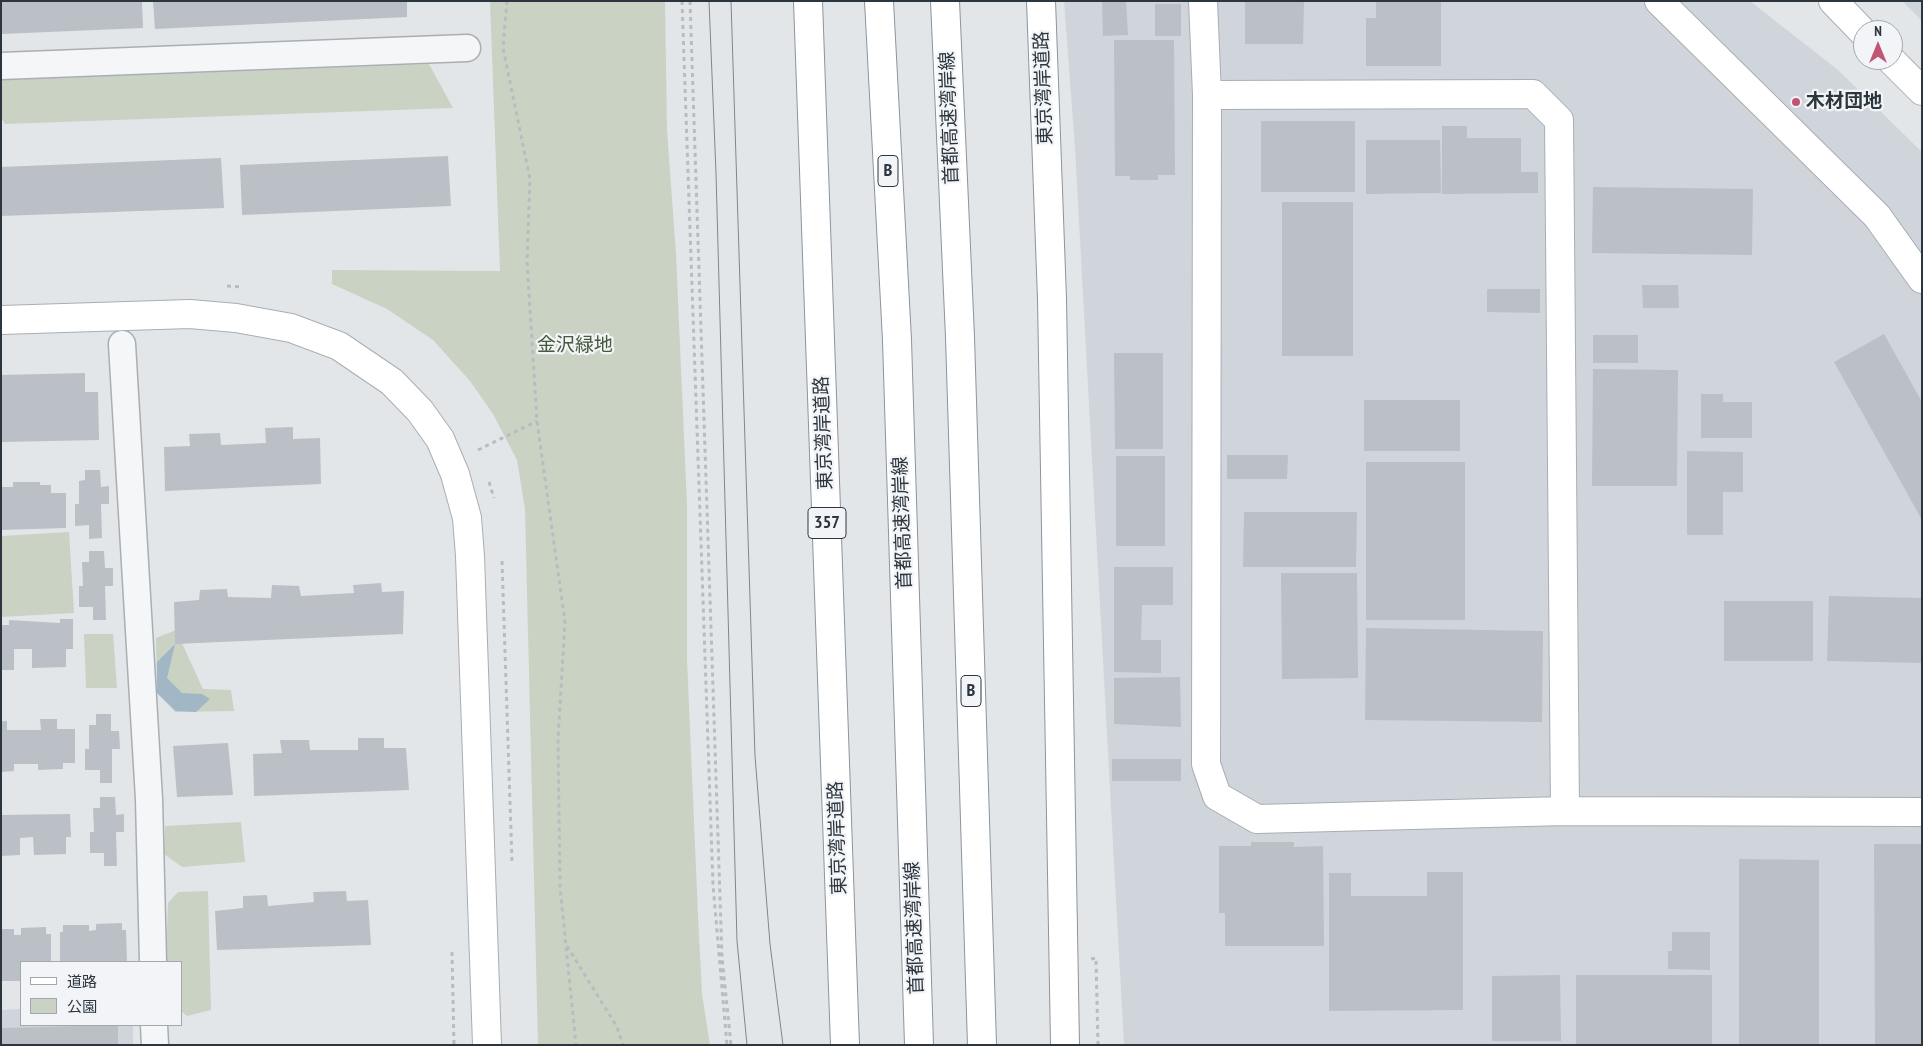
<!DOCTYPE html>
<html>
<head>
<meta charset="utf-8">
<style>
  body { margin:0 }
  #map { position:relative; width:1923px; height:1046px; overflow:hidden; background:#e2e6e9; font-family:"PT Sans Narrow","Noto Sans JP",sans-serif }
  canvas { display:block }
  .frame { position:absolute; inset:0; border:2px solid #2c363f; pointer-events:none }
  .legend { position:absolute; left:20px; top:961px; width:162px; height:65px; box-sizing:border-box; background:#f2f4f7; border:1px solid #a3a8ad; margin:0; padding:6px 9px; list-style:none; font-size:15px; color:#2c363f }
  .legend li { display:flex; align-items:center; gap:10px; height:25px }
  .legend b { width:25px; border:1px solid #a3a8ad }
  .north { position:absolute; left:1853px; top:20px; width:50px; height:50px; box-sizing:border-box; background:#f2f4f7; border:1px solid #a3a8ad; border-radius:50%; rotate:0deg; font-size:14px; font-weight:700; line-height:20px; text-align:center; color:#2c363f }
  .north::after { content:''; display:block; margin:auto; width:18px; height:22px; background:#c05574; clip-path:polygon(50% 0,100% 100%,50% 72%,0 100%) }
</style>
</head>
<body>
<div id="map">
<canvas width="1923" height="1046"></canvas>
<div class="frame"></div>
<ul class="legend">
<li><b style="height:6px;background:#fff"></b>道路</li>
<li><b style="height:14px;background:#cad2c4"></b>公園</li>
</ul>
<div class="north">N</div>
</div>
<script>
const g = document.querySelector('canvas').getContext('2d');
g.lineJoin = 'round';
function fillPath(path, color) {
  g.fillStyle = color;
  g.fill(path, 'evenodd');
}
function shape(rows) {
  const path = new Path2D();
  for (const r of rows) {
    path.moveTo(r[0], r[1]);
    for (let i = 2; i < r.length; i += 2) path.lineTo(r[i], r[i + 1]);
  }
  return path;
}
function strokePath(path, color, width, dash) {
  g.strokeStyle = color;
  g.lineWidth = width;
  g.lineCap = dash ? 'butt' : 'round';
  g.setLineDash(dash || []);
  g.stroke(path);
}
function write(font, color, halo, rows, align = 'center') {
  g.font = font + ' "PT Sans Narrow","Noto Sans JP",sans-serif';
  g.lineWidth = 4.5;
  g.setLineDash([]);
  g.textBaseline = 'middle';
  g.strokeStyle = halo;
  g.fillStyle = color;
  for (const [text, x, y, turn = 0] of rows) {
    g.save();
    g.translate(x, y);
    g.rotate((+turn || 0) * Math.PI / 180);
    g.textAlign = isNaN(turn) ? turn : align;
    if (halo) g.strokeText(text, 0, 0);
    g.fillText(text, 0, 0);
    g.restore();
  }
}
const built = shape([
  [1064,1,1750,1,1838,70,1922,152,1922,1045,1124,1045,1075,148],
  [1902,1,1922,1,1922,21],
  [21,1009,21,1025,133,1025,133,1045,1,1045,1,1010]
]);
const green = shape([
  [490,1,665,1,667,130,676,254,687,505,687,658,698,916,702,994,710,1045,538,1045,525,509,517,460,493,414,470,381,433,340,387,309,332,284,332,270,500,271],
  [429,64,453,108,5,124,1,118,1,80],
  [69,532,74,613,1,617,1,536],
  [176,630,203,689,231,690,234,711,175,712,157,693,156,638],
  [84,634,113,634,117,688,86,688],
  [241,822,245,862,182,867,164,854,165,826],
  [208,891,211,1010,187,1016,181,1011,181,962,166,962,168,903,178,892]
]);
const water = shape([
  [175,644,167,678,182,693,202,694,210,699,196,712,176,711,157,693,157,662]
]);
const building = shape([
  [1,1,142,1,143,28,1,34],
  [153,1,407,1,407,17,155,29],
  [1102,1,1126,1,1128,35,1103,36],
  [1245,1,1304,1,1303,44,1245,44],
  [1376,1,1441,1,1441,66,1366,66,1366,18,1376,18],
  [1155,4,1181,4,1181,36,1155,36],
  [1114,40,1174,40,1175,175,1158,175,1158,180,1130,180,1130,176,1115,176],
  [1261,121,1355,121,1355,192,1261,192],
  [1442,126,1467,126,1467,138,1521,138,1521,172,1538,172,1538,193,1442,194],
  [1366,140,1440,140,1441,193,1366,194],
  [448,156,451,206,242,215,240,165],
  [221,158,224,208,1,216,1,167],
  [1593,187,1753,189,1752,255,1592,253],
  [1282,202,1353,202,1353,356,1282,356],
  [1642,285,1678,285,1679,308,1643,308],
  [1487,289,1540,289,1540,313,1487,312],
  [1884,334,1922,402,1922,520,1834,362],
  [1593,335,1638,335,1638,363,1593,363],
  [1114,353,1163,353,1163,449,1115,449],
  [1593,369,1678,370,1677,486,1592,486],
  [85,373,85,392,98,392,99,440,1,442,1,375],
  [1701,394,1723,394,1723,402,1752,402,1752,438,1701,438],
  [1364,400,1460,400,1460,451,1364,451],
  [293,427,293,439,320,438,321,484,165,491,164,447,190,446,189,434,220,433,221,445,266,443,265,428],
  [1687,451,1743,452,1743,492,1723,492,1723,535,1687,535],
  [1227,455,1288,455,1287,479,1227,479],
  [1116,456,1165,456,1165,546,1116,546],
  [1366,462,1465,462,1465,620,1366,620],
  [85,470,100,470,101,487,109,486,109,504,101,504,102,538,89,539,89,525,75,526,75,504,79,504,79,481,85,480],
  [13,482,40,482,40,485,51,485,51,493,66,493,66,528,1,530,1,487,13,487],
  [1244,512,1357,512,1356,567,1243,567],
  [89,551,104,551,105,568,113,568,113,586,105,586,106,620,93,620,93,607,79,607,79,586,83,586,82,562,89,562],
  [1114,567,1173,567,1173,605,1142,605,1141,640,1161,640,1161,673,1114,672],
  [1281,573,1357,573,1358,678,1282,679],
  [381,583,382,592,404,591,403,634,175,644,174,602,199,600,200,590,227,589,228,597,271,598,272,585,299,586,301,596,354,593,353,585],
  [1829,596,1922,598,1922,663,1827,661],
  [1724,601,1813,601,1813,661,1724,661],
  [60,619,73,619,73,649,66,649,66,667,32,668,32,649,14,649,14,670,1,670,1,625,9,625,9,620,60,623],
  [1366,628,1543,631,1542,722,1365,720],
  [1180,677,1181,727,1114,724,1114,678],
  [96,714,111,714,111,731,119,731,120,749,112,749,112,783,100,783,100,770,85,770,85,749,89,749,89,725,96,725],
  [40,719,57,719,57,729,75,729,75,763,63,763,63,769,38,770,38,764,14,764,14,771,1,772,1,721,7,721,7,730,41,730],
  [358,738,384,738,384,748,406,748,409,790,254,796,253,754,282,753,280,740,309,740,310,750,358,750],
  [228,743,233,795,177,797,173,746],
  [1112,759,1181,759,1181,781,1112,781],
  [100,797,115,797,116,815,124,814,124,832,116,832,117,866,104,866,104,853,90,853,90,832,94,832,93,808,100,808],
  [70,814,71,837,66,837,66,854,34,855,33,837,20,838,20,855,1,856,1,815],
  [1251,842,1294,842,1294,847,1323,846,1324,946,1225,946,1225,913,1219,913,1219,846,1251,846],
  [1874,844,1922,844,1922,1045,1875,1045],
  [1739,859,1819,860,1819,1045,1739,1045],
  [1427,872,1463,872,1463,1010,1329,1011,1329,873,1351,873,1351,896,1427,896],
  [346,891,347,901,368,900,371,945,217,950,215,911,243,908,243,896,267,895,268,906,314,902,313,892],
  [122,923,122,930,126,930,127,962,60,962,60,932,63,932,63,925,89,925,89,931,96,930,96,924],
  [46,927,46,934,51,934,51,962,21,962,21,981,1,981,1,929,14,929,14,935,21,935,21,928],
  [1672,932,1710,932,1710,970,1668,969,1668,951,1672,951],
  [1560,975,1561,1041,1492,1041,1492,976],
  [1576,975,1712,975,1712,1045,1576,1045],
  [118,1025,118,1045,1,1045,1,1028]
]);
const path = shape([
  [507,1,503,48,530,179,527,262,537,421,565,622,558,739,560,887,576,1045],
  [682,1,713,885,727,1045],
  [690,1,722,957,731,1045],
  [227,286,243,287],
  [478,450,537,421],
  [489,482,494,498],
  [502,561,512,862],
  [567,946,617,1027,623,1045],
  [452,952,454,1045],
  [1091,959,1096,958,1098,1045]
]);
const street = shape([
  [1,66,467,48],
  [122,344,149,799,153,962],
  [154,1025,155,1045]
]);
const secondary = shape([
  [1203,1,1207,95,1206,764,1217,796,1257,819,1565,811,1922,812],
  [1659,1,1877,216,1922,279],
  [1833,1,1863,32],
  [1891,60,1922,91],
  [1207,95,1533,94,1559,120,1565,811],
  [1,320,190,314,236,318,291,328,339,346,392,382,420,411,440,439,455,474,467,518,470,556,487,1045]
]);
const highway = shape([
  [808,1,845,1045],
  [879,1,897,340,919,1045],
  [945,1,960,337,982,1045],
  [1041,1,1052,299,1065,1045]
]);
const tram = shape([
  [709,1,716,173,737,941,747,1045],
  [731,1,755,756,770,944,783,1045]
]);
const markers = [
  [1796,102,5,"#c05574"]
];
const shields = [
  [888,171,20],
  [827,523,38],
  [971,691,20]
];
const shieldNames = [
  ["B",888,171],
  ["357",827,523],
  ["B",971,691]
];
const streetNames = [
  ["東京湾岸道路",1044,88,-92],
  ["首都高速湾岸線",950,118,-92],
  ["東京湾岸道路",824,433,-92],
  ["首都高速湾岸線",903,523,-92],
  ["東京湾岸道路",838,838,-92],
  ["首都高速湾岸線",915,928,-92]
];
const poiNames = [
  ["木材団地",1806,102]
];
const parkNames = [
  ["金沢緑地",575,346]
];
fillPath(built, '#d0d5db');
fillPath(green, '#cad2c4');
fillPath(water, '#a1b7c5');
fillPath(building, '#bac0c5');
strokePath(street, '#a8aeb3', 29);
strokePath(secondary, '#a8aeb3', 30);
strokePath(highway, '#8b959e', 30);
strokePath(path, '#b8bcc0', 3, [4, 4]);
strokePath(street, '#f4f6f8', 26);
strokePath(secondary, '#fff', 28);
strokePath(highway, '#fff', 28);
strokePath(tram, '#7d8791', 1);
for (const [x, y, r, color] of markers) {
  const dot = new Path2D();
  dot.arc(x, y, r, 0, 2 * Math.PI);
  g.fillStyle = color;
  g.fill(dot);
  strokePath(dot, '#f2f4f7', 2);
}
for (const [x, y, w] of shields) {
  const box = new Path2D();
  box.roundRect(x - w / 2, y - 15.5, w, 31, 4);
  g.fillStyle = '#f2f4f7';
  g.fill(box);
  strokePath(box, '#2c363f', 1);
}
write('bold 18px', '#2c363f', null, shieldNames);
write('19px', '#2c363f', '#f2f4f7', streetNames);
write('bold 19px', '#2c363f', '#f2f4f7', poiNames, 'left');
write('19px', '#45593b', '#f2f4f7', parkNames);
</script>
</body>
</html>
